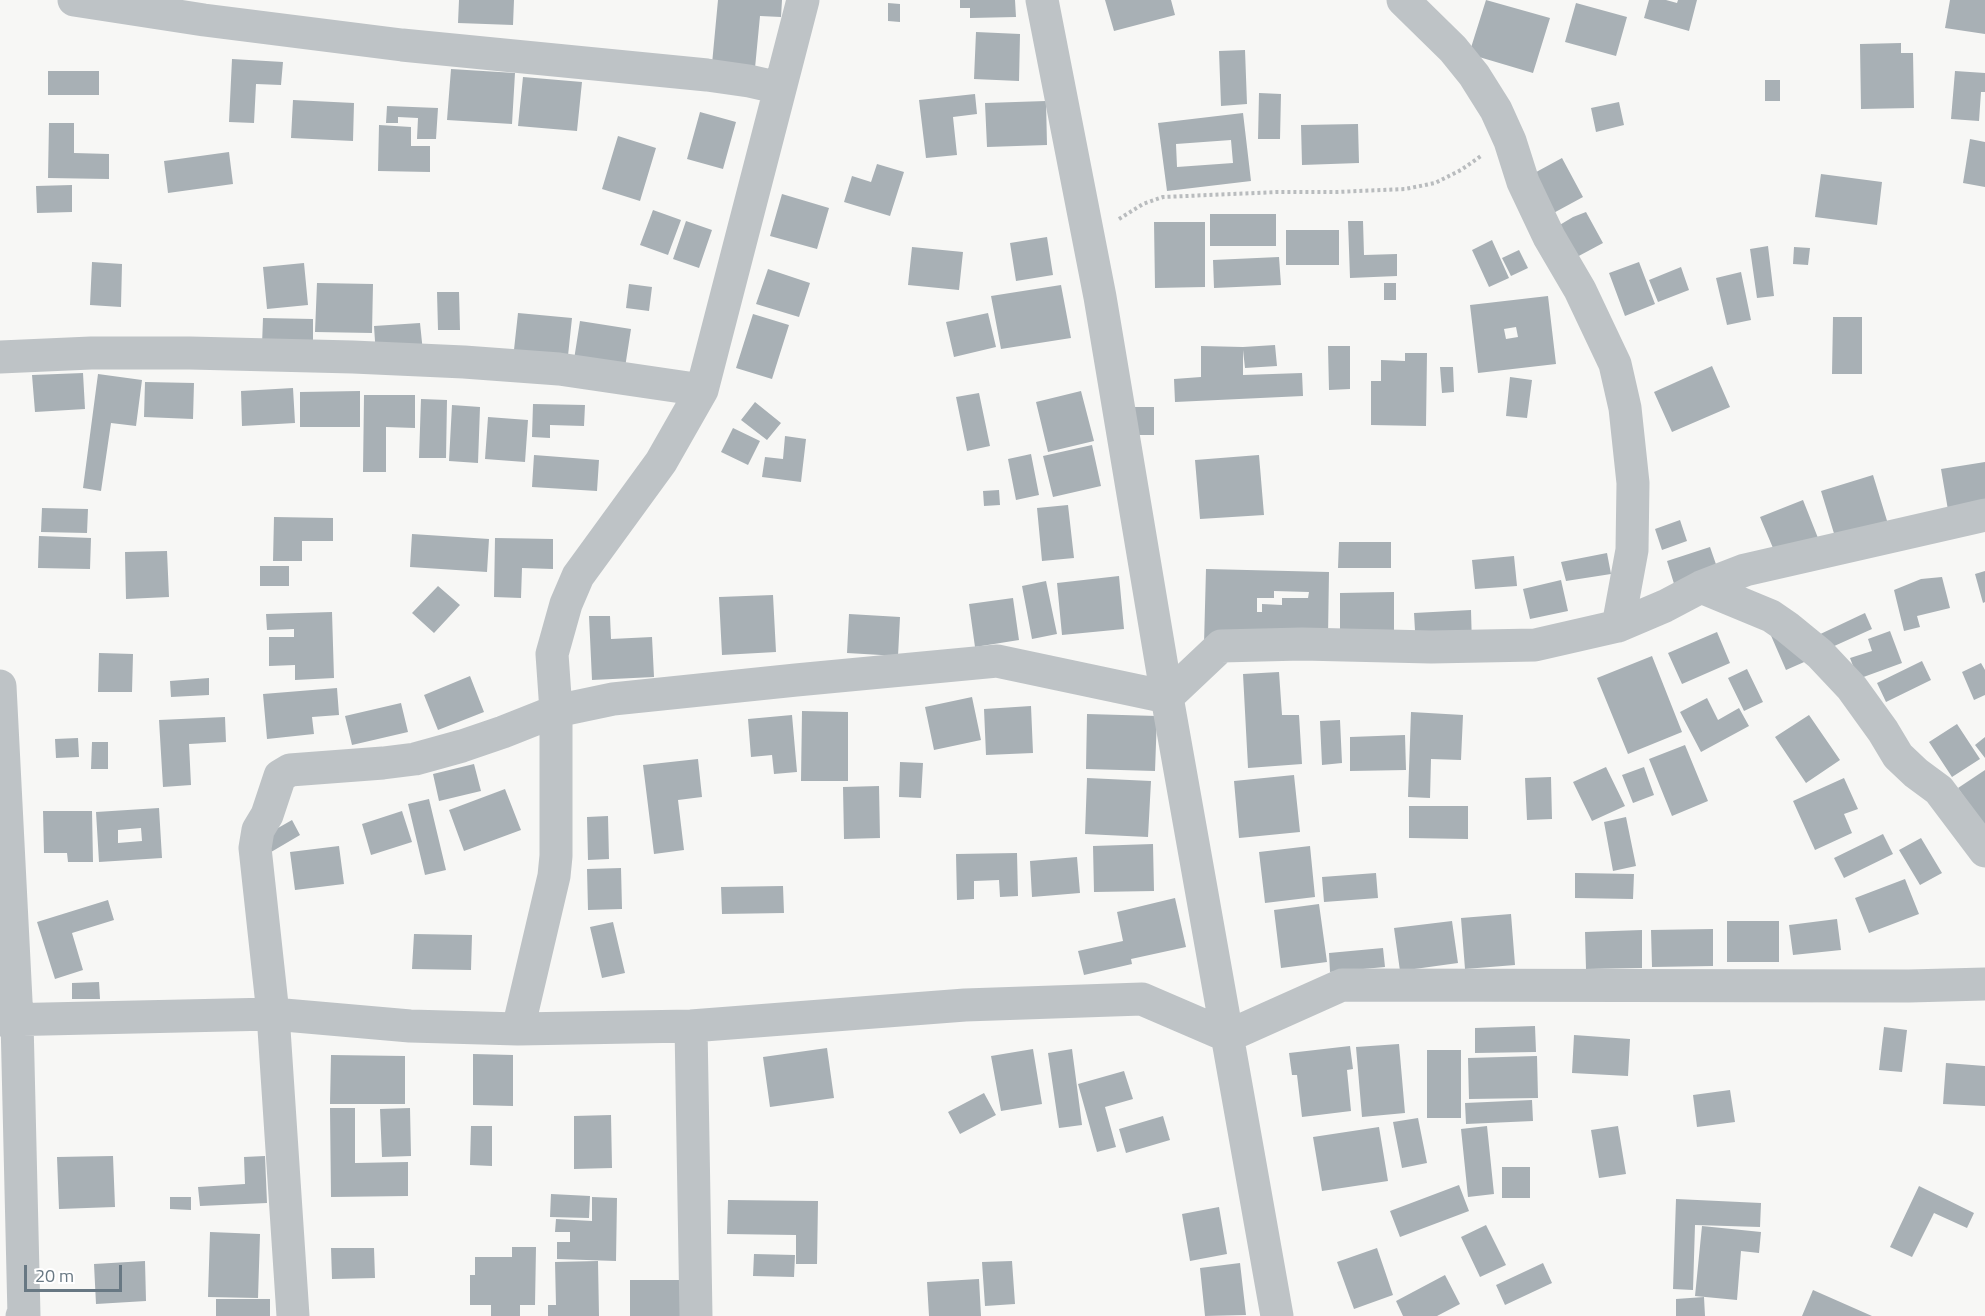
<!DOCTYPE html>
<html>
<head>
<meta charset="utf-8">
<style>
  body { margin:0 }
  #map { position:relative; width:1985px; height:1316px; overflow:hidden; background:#f7f7f5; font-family:"Titillium Web",sans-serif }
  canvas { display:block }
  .scale { position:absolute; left:24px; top:1265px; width:98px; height:27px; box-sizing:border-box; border:3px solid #687883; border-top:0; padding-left:8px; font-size:18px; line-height:21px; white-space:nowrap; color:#687883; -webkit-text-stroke:4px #fff; paint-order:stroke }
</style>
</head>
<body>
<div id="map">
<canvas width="1985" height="1316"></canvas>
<div class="scale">20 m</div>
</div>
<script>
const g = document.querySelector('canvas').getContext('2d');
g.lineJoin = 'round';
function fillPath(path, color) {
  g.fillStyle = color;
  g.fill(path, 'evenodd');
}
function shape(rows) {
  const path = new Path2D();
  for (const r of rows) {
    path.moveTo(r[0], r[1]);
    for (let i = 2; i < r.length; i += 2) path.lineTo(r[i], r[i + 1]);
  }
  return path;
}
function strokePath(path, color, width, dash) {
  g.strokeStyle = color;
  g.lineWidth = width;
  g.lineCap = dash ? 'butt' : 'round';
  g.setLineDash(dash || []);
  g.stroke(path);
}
const building = shape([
  [459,0,514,0,513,25,458,23],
  [718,0,782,0,781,17,760,16,755,68,712,64],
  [960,0,1015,0,1016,17,970,18,970,8,960,8],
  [1105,0,1171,0,1175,15,1114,31],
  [1486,0,1550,18,1533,73,1469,54],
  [1649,0,1666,0,1677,3,1678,0,1697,0,1689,31,1644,18],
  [1950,0,1985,0,1985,34,1945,28],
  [888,3,900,4,900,22,888,21],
  [1576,3,1627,17,1616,56,1565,42],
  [976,32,1020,34,1019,81,974,79],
  [1901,43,1901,53,1913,53,1914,108,1861,109,1860,44],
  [1245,50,1247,104,1221,106,1219,51],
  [232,59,283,62,281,85,256,84,254,123,229,122],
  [451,69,515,73,512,124,447,120],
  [48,71,99,71,99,95,48,95],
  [1955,71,1985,73,1985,92,1981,92,1979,121,1951,119],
  [523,77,582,82,577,131,518,126],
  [1765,80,1780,80,1780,101,1765,101],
  [1259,93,1281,94,1280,139,1258,139],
  [975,94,977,114,953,117,957,155,926,158,919,100],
  [293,100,354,103,353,141,291,138],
  [1046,101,1047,145,987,147,985,103],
  [1619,102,1624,125,1596,132,1591,108],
  [387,106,438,108,436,139,417,139,418,118,398,117,398,123,386,123],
  [700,112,736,122,723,169,687,159],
  [1243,113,1251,181,1167,191,1158,123],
  [1231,140,1233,163,1177,167,1176,144],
  [49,123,74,123,74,153,109,154,109,179,48,178],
  [1358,124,1359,163,1302,165,1301,125],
  [379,125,411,127,411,146,430,146,430,172,378,171],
  [618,136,656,148,640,201,602,189],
  [1970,139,1985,142,1985,187,1963,183],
  [229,152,233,184,168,193,164,161],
  [1562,158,1583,197,1548,216,1527,177],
  [877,164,904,172,890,216,844,202,852,176,871,182],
  [1821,174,1882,182,1877,225,1815,217],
  [72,185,72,212,37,213,36,186],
  [782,194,829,208,817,249,770,236],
  [653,210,681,220,668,255,640,245],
  [1586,212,1603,243,1575,258,1558,226,1573,217],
  [1210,214,1276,214,1276,246,1210,246],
  [686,221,712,230,699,268,673,259],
  [1348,221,1363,221,1364,255,1397,254,1397,276,1350,278],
  [1154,222,1205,222,1205,287,1155,288],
  [1286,230,1339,230,1339,265,1286,265],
  [1047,237,1053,275,1016,281,1010,243],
  [1492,240,1509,278,1489,287,1472,250],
  [1768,246,1774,296,1757,298,1750,249],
  [912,247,963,252,959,290,908,285],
  [1794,247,1810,248,1808,265,1793,264],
  [1519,250,1528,268,1511,276,1502,258],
  [1279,257,1281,285,1214,288,1213,260],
  [92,262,122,264,121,307,90,305],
  [1639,262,1655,304,1625,316,1609,273],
  [304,263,308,305,267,309,263,267],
  [1681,267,1689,290,1658,302,1649,280],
  [768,269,810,283,799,317,756,304],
  [1741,272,1751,320,1727,325,1716,278],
  [317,283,373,284,372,333,315,332],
  [1384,283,1396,283,1396,300,1384,300],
  [629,284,652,287,649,311,626,308],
  [1061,285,1071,338,1001,349,991,296],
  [437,292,459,292,460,330,438,330],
  [1548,296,1556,364,1478,373,1470,305],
  [1516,327,1518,337,1506,339,1504,329],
  [518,313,572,318,567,365,513,359],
  [988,313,996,347,954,357,946,322],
  [753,314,789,325,772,379,736,368],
  [1833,317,1862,317,1862,374,1832,374],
  [263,318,313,319,313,346,262,345],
  [580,321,631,329,624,374,573,366],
  [420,323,423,352,376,356,374,326],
  [1275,345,1277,366,1245,368,1243,350,1243,375,1302,373,1303,396,1175,402,1174,379,1201,377,1201,346,1243,347],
  [1328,346,1350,346,1350,389,1329,390],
  [1405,353,1427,353,1426,426,1371,425,1371,381,1381,381,1381,360,1405,361],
  [1712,366,1730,407,1672,432,1654,392],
  [1440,367,1453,367,1454,392,1442,393],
  [83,373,85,409,35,412,32,375],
  [98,374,142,380,136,426,111,423,101,491,83,488],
  [1510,377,1532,380,1527,418,1506,416],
  [145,382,194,383,193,419,144,417],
  [293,388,295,423,242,426,241,391],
  [360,391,360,427,300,427,300,392],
  [1081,391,1094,441,1048,452,1036,402],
  [979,393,990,446,967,451,956,397],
  [364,395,415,395,415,428,386,427,386,472,363,472],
  [421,399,447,400,446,458,419,458],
  [755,402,781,423,767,440,741,420],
  [533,404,585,405,584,426,550,425,550,438,532,437],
  [452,405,480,407,478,463,449,461],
  [1134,407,1154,407,1154,435,1134,435],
  [488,417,528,420,525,462,485,459],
  [733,428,760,441,748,465,721,452],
  [785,436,806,439,801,482,762,477,765,457,783,459],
  [1092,445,1101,486,1053,497,1043,456],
  [1031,454,1039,495,1016,500,1008,459],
  [534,455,599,460,597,491,532,487],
  [1259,455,1264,515,1200,519,1195,460],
  [1985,462,1985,503,1948,510,1941,469],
  [1873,475,1888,524,1836,540,1821,491],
  [999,490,1000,505,984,506,983,491],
  [1803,500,1820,543,1778,560,1760,517],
  [1068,505,1074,558,1042,561,1037,508],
  [42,508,88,509,87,533,41,532],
  [274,517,333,518,333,541,302,541,302,561,273,561],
  [1680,520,1687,541,1662,550,1655,529],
  [412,534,489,539,487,572,410,567],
  [39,536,91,538,90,569,38,568],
  [495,538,553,539,553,569,522,568,521,598,494,597],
  [1339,542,1391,542,1391,568,1338,568],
  [1710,547,1719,573,1675,587,1667,561],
  [167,551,169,597,126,599,125,552],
  [1607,553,1611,574,1566,581,1561,562],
  [1514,556,1517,586,1475,589,1472,560],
  [260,566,289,566,289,586,260,586],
  [1206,569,1329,572,1328,637,1204,644],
  [1274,591,1309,592,1308,598,1282,598,1282,605,1262,604,1262,612,1257,612,1257,598,1274,598],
  [1985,571,1985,602,1983,603,1975,574],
  [1119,576,1124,629,1062,635,1057,583],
  [1942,577,1950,608,1917,616,1920,627,1904,631,1894,590,1921,579],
  [1561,580,1568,611,1530,619,1523,589],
  [1046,581,1057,634,1032,639,1022,586],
  [438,586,460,605,434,633,412,613],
  [1394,592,1394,632,1340,633,1340,593],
  [773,595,776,652,722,655,719,597],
  [1013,598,1019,640,975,647,969,604],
  [1471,610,1472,646,1416,648,1414,613],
  [332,612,334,678,295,680,295,665,269,666,269,637,294,637,294,629,267,630,266,614],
  [1865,613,1872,629,1821,652,1814,637],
  [849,614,900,617,898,656,847,653],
  [589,616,610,616,611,639,652,637,654,677,592,680],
  [1769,631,1811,659,1786,670],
  [1890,631,1902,663,1858,679,1850,658,1872,651,1868,639],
  [1717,632,1730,663,1682,684,1668,653],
  [99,653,133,654,132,692,98,692],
  [1652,656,1682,732,1628,754,1597,678],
  [1922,661,1931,680,1886,702,1877,683],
  [1981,663,1985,670,1985,695,1974,700,1962,672],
  [1747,669,1763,702,1744,711,1728,678],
  [1279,672,1282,715,1299,715,1302,764,1248,768,1243,674],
  [470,676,484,712,438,730,424,695],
  [209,678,209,695,171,697,170,681],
  [337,688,339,715,312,717,314,734,267,739,263,694],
  [972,697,981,740,934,750,925,707],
  [1707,698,1718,720,1739,708,1749,726,1701,752,1680,712],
  [401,703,408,732,352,745,345,716],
  [1031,706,1033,753,986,755,984,709],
  [802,711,848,712,848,781,801,781],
  [1411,712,1463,715,1461,760,1431,759,1430,798,1408,797],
  [1087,714,1157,716,1155,771,1086,769],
  [792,715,797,772,774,774,772,755,751,757,748,719],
  [1809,715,1840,760,1806,783,1775,737],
  [225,717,226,742,189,744,191,785,163,787,159,720],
  [1340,720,1342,763,1322,765,1320,721],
  [1957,724,1980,759,1952,777,1929,742],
  [1405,735,1406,770,1350,771,1350,737],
  [1985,737,1985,758,1975,745],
  [78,738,79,757,56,758,55,739],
  [92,742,108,742,108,769,91,769],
  [1685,745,1708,801,1672,816,1649,759],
  [698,759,702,797,678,800,684,850,654,854,643,765],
  [900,762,923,763,921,798,899,797],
  [474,764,481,791,439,801,433,774],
  [1606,767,1625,806,1592,821,1573,782],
  [1644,767,1654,795,1633,803,1622,775],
  [1985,770,1985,828,1958,788],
  [1294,775,1300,832,1239,838,1234,781],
  [1551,777,1552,819,1527,820,1525,778],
  [1087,778,1151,781,1148,837,1085,834],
  [1844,778,1858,809,1844,814,1852,833,1815,850,1793,801],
  [879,786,880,838,844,839,843,787],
  [505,789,521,830,464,851,449,810],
  [429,799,446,870,425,875,408,804],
  [1409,806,1468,806,1468,839,1409,838],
  [159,808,162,858,99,862,96,812],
  [141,828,142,841,118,843,118,830],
  [43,811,92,811,93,862,68,862,67,853,44,853],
  [402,811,412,842,371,855,362,824],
  [608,816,609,859,588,860,587,817],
  [1626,817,1636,866,1613,871,1604,822],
  [292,820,300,835,266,855,257,840],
  [1883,834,1893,854,1844,878,1834,858],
  [1921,838,1942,873,1920,885,1899,850],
  [1153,844,1154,891,1094,892,1093,846],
  [339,846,344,884,295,890,290,852],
  [1310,846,1315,897,1265,903,1259,852],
  [1017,853,1018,896,1000,897,999,880,974,881,974,899,957,900,956,854],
  [1077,857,1080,893,1032,897,1030,861],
  [621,868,622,909,588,910,587,869],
  [1376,873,1378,898,1324,902,1322,877],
  [1575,873,1634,874,1633,899,1575,898],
  [1905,879,1919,914,1869,933,1855,898],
  [783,886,784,913,722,914,721,887],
  [1175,898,1186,947,1131,959,1132,964,1084,975,1078,951,1123,941,1117,912],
  [108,900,114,920,72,933,83,970,55,979,37,922],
  [1319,904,1327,962,1281,968,1274,910],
  [1511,914,1515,965,1465,969,1461,918],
  [1837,919,1841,950,1793,955,1789,925],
  [1452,921,1458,963,1400,971,1394,928],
  [1727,921,1779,921,1779,962,1727,962],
  [613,922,625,973,602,978,590,927],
  [1713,929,1713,966,1652,967,1651,930],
  [1642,930,1642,968,1586,969,1585,932],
  [414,934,472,935,471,970,412,969],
  [1383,948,1385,967,1330,972,1329,953],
  [99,982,100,999,72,999,72,983],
  [1535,1026,1536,1052,1475,1053,1475,1028],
  [1884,1027,1907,1030,1902,1072,1879,1070],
  [1574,1035,1630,1039,1628,1076,1572,1073],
  [1399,1044,1405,1113,1362,1117,1356,1047],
  [1350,1046,1353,1069,1347,1070,1351,1111,1302,1117,1297,1075,1292,1075,1289,1053],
  [827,1048,834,1098,770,1107,763,1057],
  [1033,1049,1042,1104,1001,1111,991,1056],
  [1072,1049,1082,1125,1059,1128,1048,1053],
  [1427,1050,1461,1050,1461,1118,1427,1118],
  [473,1054,513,1055,513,1106,473,1105],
  [331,1055,405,1056,405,1104,330,1104],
  [1537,1056,1538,1098,1469,1099,1468,1058],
  [1946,1063,1985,1066,1985,1106,1943,1104],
  [1124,1071,1133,1099,1105,1107,1116,1147,1097,1152,1078,1084],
  [1730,1090,1735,1122,1697,1127,1693,1095],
  [984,1093,996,1115,960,1134,948,1112],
  [1532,1100,1533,1121,1466,1124,1465,1103],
  [330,1108,355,1108,355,1163,408,1162,408,1196,331,1197],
  [410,1108,411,1156,382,1157,380,1109],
  [611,1115,612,1168,574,1169,574,1116],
  [1163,1116,1170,1140,1126,1153,1119,1129],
  [1418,1118,1427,1163,1402,1168,1393,1122],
  [471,1126,492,1126,492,1166,470,1165],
  [1487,1126,1494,1194,1468,1197,1461,1129],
  [1618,1126,1626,1174,1599,1178,1591,1130],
  [1379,1127,1388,1181,1322,1191,1313,1137],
  [113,1156,115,1207,59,1209,57,1157],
  [265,1156,267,1203,200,1206,198,1187,245,1184,244,1157],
  [1502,1167,1530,1167,1530,1198,1502,1198],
  [1459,1185,1469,1211,1400,1237,1390,1211],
  [1919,1186,1974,1213,1967,1228,1934,1213,1912,1257,1890,1247],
  [551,1194,590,1196,589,1218,550,1217],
  [170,1197,191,1197,191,1210,170,1209],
  [592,1197,617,1198,616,1261,557,1259,557,1242,570,1242,570,1232,555,1232,556,1219,592,1221],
  [1676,1199,1761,1203,1760,1227,1695,1225,1693,1290,1673,1289],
  [728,1200,818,1201,817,1264,796,1264,796,1235,727,1234],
  [1219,1207,1227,1254,1190,1261,1182,1214],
  [1486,1225,1506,1265,1480,1277,1461,1237],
  [1702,1226,1761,1232,1759,1253,1741,1251,1737,1300,1695,1296],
  [210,1232,260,1234,258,1298,208,1297],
  [512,1247,536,1247,535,1305,520,1305,520,1316,491,1316,491,1305,470,1305,470,1275,475,1275,475,1257,512,1257],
  [331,1248,374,1248,375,1278,332,1279],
  [1377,1248,1393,1295,1354,1309,1337,1262],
  [754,1254,795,1255,794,1277,753,1276],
  [145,1261,146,1301,96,1304,94,1264],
  [598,1261,599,1316,548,1316,548,1305,556,1305,555,1262],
  [1012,1261,1015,1304,985,1306,982,1262],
  [1240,1263,1246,1315,1205,1316,1200,1268],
  [1543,1263,1552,1283,1505,1305,1496,1285],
  [1445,1275,1460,1304,1437,1316,1403,1316,1396,1301],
  [979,1279,981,1316,929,1316,927,1282],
  [630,1280,687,1280,687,1316,630,1316],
  [1813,1290,1872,1316,1802,1316],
  [1704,1297,1705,1316,1676,1316,1676,1299],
  [216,1299,270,1299,270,1316,216,1316]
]);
const path = shape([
  [1119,219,1143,204,1163,197,1278,192,1336,192,1405,189,1435,183,1461,170,1481,156]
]);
const minor = shape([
  [74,0,204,20,402,45,707,75,749,81,780,88],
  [1042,0,1100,297,1167,697,1277,1316],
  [1403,0,1453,49,1474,75,1496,110,1510,141,1523,182,1549,237,1580,290,1615,364,1625,408,1633,483,1632,550,1618,626],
  [0,357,91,353,190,353,353,357,464,362,559,369,702,390],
  [1701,587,1771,616,1787,627,1820,654,1852,688,1883,731,1898,756,1916,773,1939,790,1985,851],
  [0,686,17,1020,24,1316,22,1316],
  [0,1020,273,1014,410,1026,518,1029,691,1026,965,1005,1142,999,1228,1036,1342,985,1909,986,1985,984],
  [691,1026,696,1316],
  [518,1029,554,876,556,856,556,711,552,654,566,604,578,576,661,462,702,390,803,0],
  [293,1316,273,1014,255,848,258,830,267,815,280,776,290,770,383,763,415,759,462,746,503,732,556,711,613,699,796,680,997,661,1167,697,1221,646,1302,644,1431,647,1535,645,1618,626,1665,606,1701,587,1745,570,1985,515]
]);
fillPath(building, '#a8b0b5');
strokePath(path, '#b9bcbe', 4, [3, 3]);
strokePath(minor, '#bec3c6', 33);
</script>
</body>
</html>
